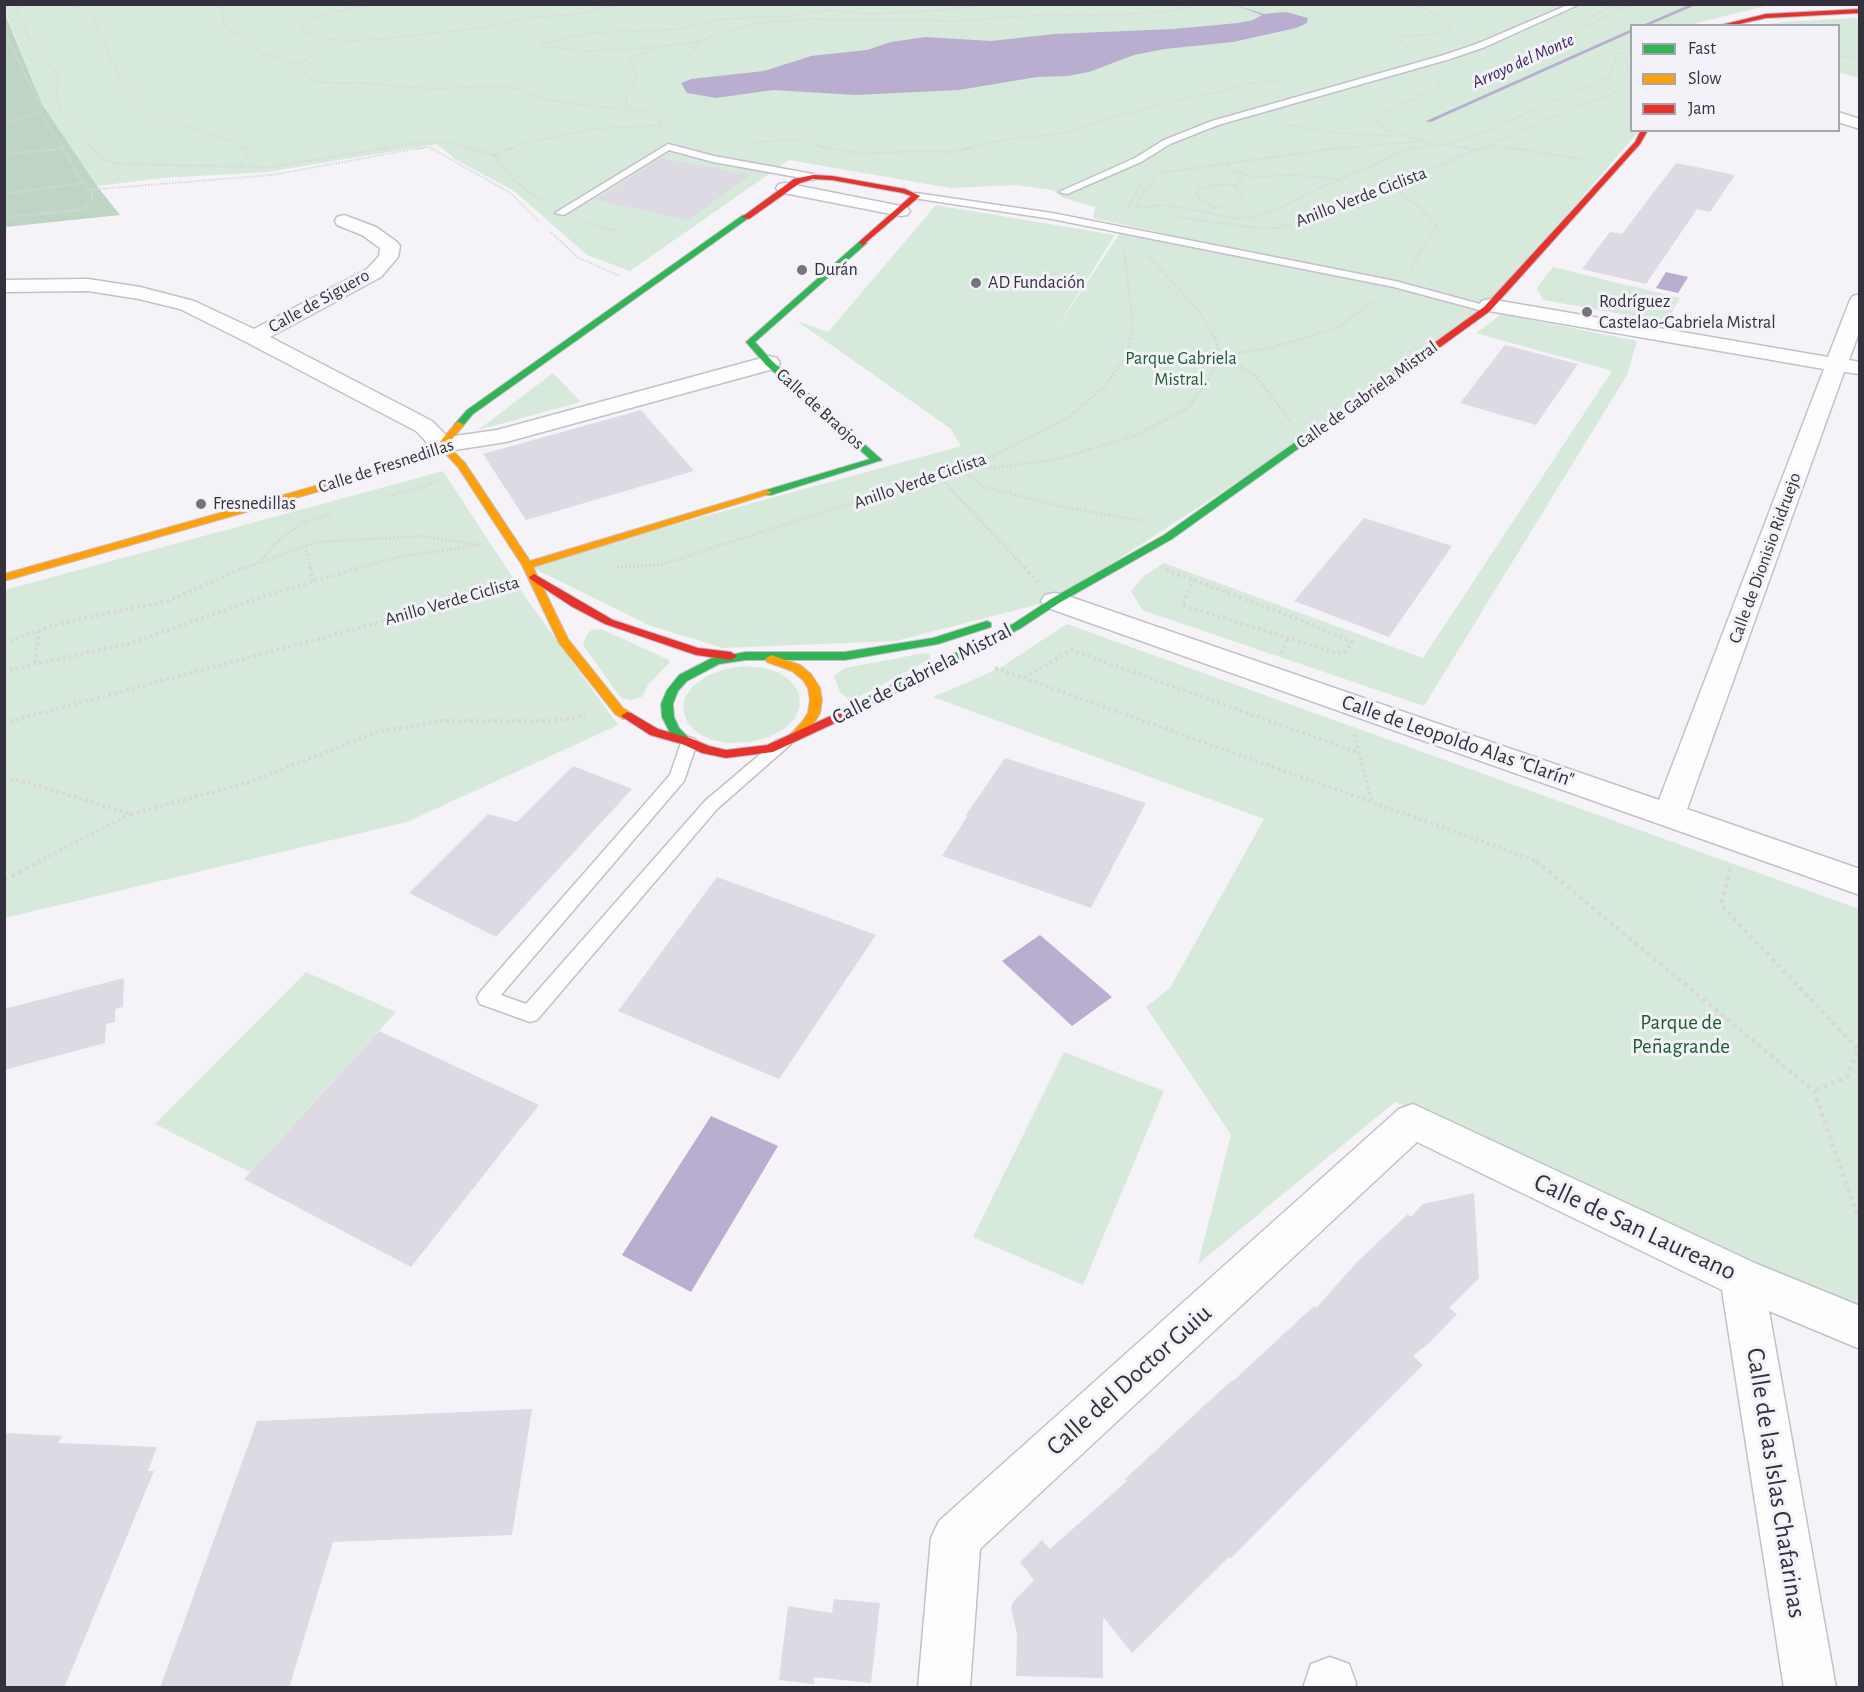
<!DOCTYPE html>
<html>
<head>
<meta charset="utf-8">
<style>
  body { margin:0 }
  #map { position:relative; width:1864px; height:1692px; overflow:hidden; background:#f5f3f8; font-family:"Alegreya Sans",sans-serif }
  canvas { display:block }
  .frame { position:absolute; inset:0; border:6px solid #35303e; pointer-events:none }
  .legend { position:absolute; left:1630px; top:24px; width:210px; height:108px; box-sizing:border-box; background:#f4f2f9; border:2px solid #a8a4ae; margin:0; padding:8px 10px; list-style:none; font-size:18px; color:#35303e }
  .legend li { display:flex; align-items:center; gap:12px; height:30px }
  .legend b { width:30px; border:2px solid #a8a4ae }
</style>
</head>
<body>
<div id="map">
<canvas width="1864" height="1692"></canvas>
<div class="frame"></div>
<ul class="legend">
<li><b style="height:8px;background:#30b455"></b>Fast</li>
<li><b style="height:8px;background:#ff9f0a"></b>Slow</li>
<li><b style="height:8px;background:#e5322d"></b>Jam</li>
</ul>
</div>
<script>
const g = document.querySelector('canvas').getContext('2d');
g.lineJoin = 'round';
function fillPath(path, color) {
  g.fillStyle = color;
  g.fill(path, 'evenodd');
}
function shape(rows) {
  const path = new Path2D();
  for (const r of rows) {
    path.moveTo(r[0], r[1]);
    for (let i = 2; i < r.length; i += 2) path.lineTo(r[i], r[i + 1]);
  }
  return path;
}
function strokePath(path, color, width, dash) {
  g.strokeStyle = color;
  g.lineWidth = width;
  g.lineCap = dash ? 'butt' : 'round';
  g.setLineDash(dash || []);
  g.stroke(path);
}
function write(font, color, halo, rows, align = 'center') {
  g.font = font + ' "Alegreya Sans",sans-serif';
  g.lineWidth = 6;
  g.setLineDash([]);
  g.textBaseline = 'middle';
  g.strokeStyle = halo;
  g.fillStyle = color;
  for (const [text, x, y, turn = 0] of rows) {
    g.save();
    g.translate(x, y);
    g.rotate((+turn || 0) * Math.PI / 180);
    g.textAlign = isNaN(turn) ? turn : align;
    if (halo) g.strokeText(text, 0, 0);
    g.fillText(text, 0, 0);
    g.restore();
  }
}
const green = shape([
  [5,4,1860,5,1765,6,1689,25,1632,26,1632,130,1639,131,1489,305,1416,289,1487,309,1316,431,1055,600,896,641,723,648,651,626,527,565,961,446,951,429,797,321,828,332,936,205,1115,235,1052,335,1122,230,1335,271,1093,218,1095,207,1064,198,1052,190,1016,185,950,188,789,160,630,271,587,255,514,191,455,159,437,144,267,172,162,178,97,186,42,104,5,11],
  [1853,18,1859,19,1859,78,1839,72,1838,26,1764,25,1783,22],
  [1553,267,1680,298,1666,322,1543,300,1537,288],
  [1502,314,1637,341,1627,375,1424,706,1142,610,1131,591,1144,576,1164,563,1423,658,1612,371,1476,333],
  [553,373,581,402,478,430],
  [443,471,526,598,618,725,407,822,5,918,5,590],
  [1067,624,1859,909,1859,1309,1395,1102,1198,1264,1231,1135,1146,1007,1170,988,1264,819,933,697,998,669],
  [601,629,669,660,669,663,648,685,642,697,630,700,621,698,583,645,587,634,592,630],
  [925,653,930,655,930,659,857,698,847,698,840,692,834,676,845,668],
  [744,666,764,668,780,673,792,682,799,693,800,705,795,718,784,729,769,737,750,742,730,743,712,740,697,733,687,722,683,710,685,698,693,686,707,676,725,669],
  [306,972,396,1012,250,1172,155,1124],
  [1064,1052,1164,1091,1083,1285,973,1237]
]);
const forest = shape([
  [4,11,42,104,97,186,120,215,5,227]
]);
const water = shape([
  [1235,5,1264,14,1286,12,1308,18,1307,23,1296,28,1233,42,1165,49,1134,55,1089,72,1068,76,1037,77,959,90,855,95,773,90,716,98,687,93,681,83,691,79,764,71,811,56,867,50,891,42,925,37,991,41,1054,34,1173,29,1238,23,1253,20,1262,15],
  [1666,272,1688,277,1678,293,1656,288],
  [1040,935,1112,997,1072,1026,1002,961],
  [711,1116,778,1146,691,1292,622,1255]
]);
const stream = shape([
  [1691,4,1698,4,1647,26,1640,26,1691,4],
  [1632,29,1632,32,1431,122,1426,121,1632,29]
]);
const building = shape([
  [661,158,750,175,688,220,596,200],
  [1676,163,1735,175,1710,212,1697,209,1646,284,1582,269,1610,232,1622,234],
  [1505,345,1578,364,1536,425,1460,403],
  [641,410,694,471,526,520,483,454],
  [1364,518,1452,546,1389,637,1294,601],
  [1005,758,1146,803,1091,908,942,856,967,817,966,815],
  [573,766,632,789,496,937,409,893,488,814,517,822],
  [717,877,876,935,779,1079,618,1011],
  [124,978,123,1007,115,1009,115,1022,106,1024,105,1043,4,1070,4,1009],
  [379,1031,539,1105,411,1267,244,1179],
  [1474,1193,1479,1278,1449,1308,1457,1314,1430,1342,1413,1356,1423,1365,1230,1559,1229,1557,1132,1653,1103,1617,1103,1678,1016,1676,1017,1634,1011,1608,1013,1602,1034,1580,1020,1562,1042,1540,1050,1549,1127,1481,1125,1479,1232,1380,1233,1381,1314,1306,1316,1308,1358,1261,1408,1214,1411,1217,1423,1204],
  [532,1409,512,1535,333,1542,289,1688,160,1688,257,1421],
  [4,1433,62,1436,58,1443,157,1447,148,1471,154,1471,64,1688,4,1688],
  [834,1599,880,1603,871,1683,814,1677,814,1684,779,1680,788,1606,832,1613]
]);
const pathFar4 = shape([
  [18,4,17,10,27,34,58,78,56,99,63,114,93,149],
  [71,4,93,16,121,83,152,116,232,142,246,149],
  [217,4,222,11,224,27,246,39,260,53,293,64,312,79,326,83,360,83,437,89,489,86,519,89,540,98,573,104,652,112,662,120,660,125,663,127],
  [370,4,306,19,300,27,303,32,331,39,353,41,381,39,487,27,527,18,576,14,620,4],
  [1015,4,1041,4],
  [1205,4,1226,4],
  [1593,16,1616,4],
  [4,31,42,109,41,113,63,149],
  [699,41,659,47,587,51,541,46,544,43,590,33,680,29,722,19,788,16,830,10,866,14,950,10,980,4],
  [1537,46,1569,35,1629,4],
  [1408,47,1398,41,1400,36,1439,34,1450,29,1450,22,1416,4],
  [1838,56,1860,58],
  [687,58,699,41,730,30,764,22,812,19,954,21,1054,14,1080,16,1166,12,1182,9,1189,4],
  [293,64,308,59,317,47,330,40],
  [626,107,626,99,637,75,630,62,635,57,656,49],
  [4,123,41,113],
  [1289,125,1336,133,1392,136],
  [751,143,797,139,827,149],
  [1432,143,1392,132,1373,118,1441,86,1437,82],
  [1448,144,1487,131,1608,77,1614,67,1616,54,1632,51],
  [1489,145,1516,149],
  [381,149,423,142,446,142,472,149],
  [417,149,428,147,432,149],
  [510,149,526,143,591,129,660,125],
  [966,149,1002,140,1065,133,1114,117,1190,97,1225,91,1250,83,1279,81],
  [1335,149,1423,141],
  [1408,149,1441,144,1470,149],
  [1480,149,1578,106,1607,97,1615,92,1623,81,1628,70,1626,58,1632,55]
]);
const pathFar3 = shape([
  [62,147,87,190,272,175,425,147],
  [92,147,102,159,120,164,272,167,390,147],
  [429,147,509,192,539,221],
  [466,147,494,155,515,182,544,202],
  [822,147,865,154,913,151,954,152,972,147],
  [1461,147,1476,150],
  [1506,147,1589,160],
  [4,154,63,149],
  [494,155,514,147],
  [1228,163,1230,169,1254,177,1293,175,1337,179],
  [240,167,250,151,243,147],
  [1160,173,1346,147],
  [1393,186,1419,207,1437,226,1410,269],
  [4,194,83,183],
  [1243,197,1236,189,1238,182,1245,176],
  [1135,208,1166,205,1235,218,1252,218,1277,210,1315,190,1414,147],
  [1136,208,1143,192,1156,177],
  [1211,208,1222,207],
  [1126,211,1141,184],
  [1209,213,1211,206,1196,195,1198,189,1215,185,1237,185],
  [4,217,81,210,92,202,92,193,88,191],
  [1177,217,1250,227,1278,228,1303,221,1483,147],
  [585,223,619,231],
  [551,232,577,257,620,276],
  [1124,250,1133,324,1131,335],
  [1148,256,1196,307,1213,335],
  [1313,335,1337,328,1374,301]
]);
const pathFar2 = shape([
  [1219,356,1270,348,1318,334],
  [1219,356,1254,374,1290,420],
  [966,468,992,468,1054,460,1134,436,1188,408,1210,378,1219,356,1216,340,1212,334],
  [961,469,985,487,1062,507,1142,521],
  [939,476,1026,569],
  [388,496,428,485,438,479],
  [305,546,311,569],
  [262,559,280,539,304,522,332,514],
  [617,567,660,565,990,458,1069,417,1105,386,1127,355,1131,334],
  [242,569,317,542,423,536,478,545,394,558,357,569]
]);
const pathFar1 = shape([
  [310,567,314,582],
  [1024,567,1038,582],
  [1166,570,1194,580],
  [1194,580,1303,621,1352,642,1343,653,1336,653,1182,605,1194,580],
  [4,643,61,623,168,601,245,567],
  [1281,653,1287,640],
  [35,663,39,631],
  [995,668,1540,862],
  [4,671,132,643,268,595,362,567],
  [1024,678,1071,650,1359,753],
  [4,723,366,626,504,585],
  [1354,734,1372,802],
  [4,781,19,780,131,814,247,783,377,732,441,721,553,721,585,716],
  [38,862,130,814]
]);
const path = shape([
  [1536,861,1814,1091,1860,1223],
  [1730,868,1721,905,1858,1049,1847,1077,1814,1091],
  [4,880,41,861]
]);
const lane = shape([
  [1570,4,1580,4,1485,47,1450,59,1218,125,1170,144,1141,162,1067,194,1059,192,1135,158,1164,140,1212,121,1444,55,1479,43,1570,4],
  [668,144,714,156,813,174,818,177,813,180,713,162,669,150,564,215,555,213,668,144],
  [916,193,1052,213,1395,281,1491,307,1493,309,1487,312,1394,287,1052,219,913,198,913,194,916,193],
  [689,737,695,739,697,743,684,781,501,995,526,1004,705,801,777,740,789,740,791,744,717,809,537,1020,530,1022,480,1004,477,998,480,992,670,775,681,743,683,739,689,737]
]);
const street = shape([
  [1838,112,1860,119,1860,129,1838,122,1838,112],
  [785,183,901,206,907,207,910,211,907,215,901,216,779,192,776,188,779,184,785,183],
  [344,215,376,227,397,242,400,246,398,257,381,277,270,337,432,421,448,437,497,430,769,356,777,358,780,363,777,368,506,442,442,452,434,450,416,431,246,342,180,309,139,299,88,291,4,292,4,280,88,279,140,287,194,301,254,329,367,269,379,256,380,248,362,235,337,225,335,221,337,217,344,215],
  [1860,294,1860,330,1849,360,1860,362,1860,374,1844,372,1687,809,1860,869,1860,895,1045,607,1041,601,1045,595,1055,593,1065,595,1659,800,1824,369,1489,311,1482,309,1479,305,1482,301,1489,299,1828,357,1850,300,1853,296,1860,294],
  [1413,1104,1757,1264,1860,1306,1860,1349,1769,1311,1836,1688,1784,1688,1722,1290,1417,1142,980,1549,970,1688,918,1688,931,1538,939,1521,1399,1109,1413,1104],
  [1330,1657,1349,1664,1356,1683,1355,1688,1303,1688,1311,1664,1330,1657]
]);
const fast = shape([
  [743,215,750,217,473,414,462,427,456,427,454,425,467,410,743,215],
  [860,241,867,243,755,342,772,361,882,460,771,495,763,495,763,491,870,459,766,365,746,342,860,241],
  [1361,396,1369,398,1172,539,1059,603,1021,628,852,715,844,715,842,712,844,709,1013,624,1051,599,1164,535,1361,396],
  [987,621,991,623,991,627,938,644,845,660,746,660,719,664,687,681,678,691,673,704,674,717,679,728,692,741,690,744,682,744,670,733,662,717,661,704,667,690,679,675,712,658,746,652,845,652,933,638,987,621]
]);
const slow = shape([
  [459,422,464,425,447,445,465,463,530,561,763,491,767,490,772,493,533,567,568,639,623,708,631,713,633,716,631,719,623,719,615,714,559,643,522,565,458,467,441,449,409,463,334,487,4,581,4,574,326,483,403,459,439,443,456,423,459,422],
  [771,655,800,665,811,674,820,688,822,700,820,713,811,728,799,739,795,740,789,736,802,722,808,713,810,700,808,688,803,680,792,671,767,662,765,659,771,655]
]);
const jam = shape([
  [1860,9,1860,13,1766,18,1730,26,1717,26,1766,14,1860,9],
  [1641,130,1648,130,1640,144,1490,311,1367,400,1361,400,1361,396,1484,307,1635,142,1641,130],
  [813,175,832,176,905,189,920,196,863,245,859,243,860,241,911,196,903,193,832,180,813,179,800,183,749,219,742,217,794,179,813,175],
  [534,574,613,620,698,648,731,652,737,656,731,660,696,655,605,624,571,606,530,579,529,577,534,574],
  [848,708,852,709,854,712,852,715,773,752,726,758,702,753,682,744,650,735,621,716,627,712,631,713,658,729,690,738,709,746,726,750,767,745,848,708]
]);
const markers = [
  [802,270,6,"#78747f"],
  [976,283,6,"#78747f"],
  [1587,312,6,"#78747f"],
  [201,504,6,"#78747f"]
];
const farWaternames = [
  ["Arroyo del Monte",1523,61,-24]
];
const farStreetnames = [
  ["Anillo Verde Ciclista",1361,197,-21],
  ["Calle de Siguero",319,301,-29],
  ["Calle de Gabriela Mistral",1367,395,-36],
  ["Calle de Braojos",820,409,42],
  ["Calle de Fresnedillas",386,466,-18],
  ["Anillo Verde Ciclista",920,481,-19],
  ["Calle de Dionisio Ridruejo",1765,558,-70],
  ["Anillo Verde Ciclista",452,601,-16]
];
const farPoinames = [
  ["Durán",814,270],
  ["AD Fundación",988,283],
  ["Rodríguez",1599,302],
  ["Castelao-Gabriela Mistral",1599,323],
  ["Fresnedillas",213,504]
];
const farParknames = [
  ["Parque Gabriela",1181,359],
  ["Mistral.",1181,380]
];
const streetNames = [
  ["Calle de Gabriela Mistral",922,674,-27],
  ["Calle de Leopoldo Alas \"Clarín\"",1458,741,19]
];
const parkNames = [
  ["Parque de",1681,1023],
  ["Peñagrande",1681,1047]
];
const nearStreetnames = [
  ["Calle de San Laureano",1635,1227,25],
  ["Calle del Doctor Guiu",1129,1380,-42],
  ["Calle de las Islas Chafarinas",1776,1483,81]
];
fillPath(green, '#d7e9db');
fillPath(forest, '#bfd5c3');
fillPath(water, '#b9aecf');
fillPath(stream, '#b9aecf');
fillPath(building, '#dddae3');
strokePath(lane, '#c3c0c9', 3);
strokePath(street, '#c3c0c9', 3);
strokePath(fast, '#c3c0c9', 2);
strokePath(slow, '#c3c0c9', 2);
strokePath(jam, '#c3c0c9', 2);
strokePath(pathFar4, '#d8d7d9', 1.5, [1.5, 1.5]);
strokePath(pathFar3, '#d8d7d9', 2, [1.5, 1.5]);
strokePath(pathFar2, '#d8d7d9', 3, [2, 2]);
strokePath(pathFar1, '#d8d7d9', 4, [3, 3]);
strokePath(path, '#d8d7d9', 4.5, [4, 4]);
fillPath(lane, '#fefdfe');
fillPath(street, '#fefdfe');
fillPath(fast, '#30b455');
fillPath(slow, '#ff9f0a');
fillPath(jam, '#e5322d');
for (const [x, y, r, color] of markers) {
  const dot = new Path2D();
  dot.arc(x, y, r, 0, 2 * Math.PI);
  g.fillStyle = color;
  g.fill(dot);
  strokePath(dot, '#f4f2f9', 2);
}
write('italic 18px', '#3a235c', '#f4f2f9', farWaternames);
write('18px', '#35303e', '#f4f2f9', farStreetnames);
write('18px', '#35303e', '#f4f2f9', farPoinames, 'left');
write('18px', '#1e5c2d', '#f4f2f9', farParknames);
write('21px', '#35303e', '#f4f2f9', streetNames);
write('21px', '#1e5c2d', '#f4f2f9', parkNames);
write('26px', '#35303e', '#f4f2f9', nearStreetnames);
</script>
</body>
</html>
